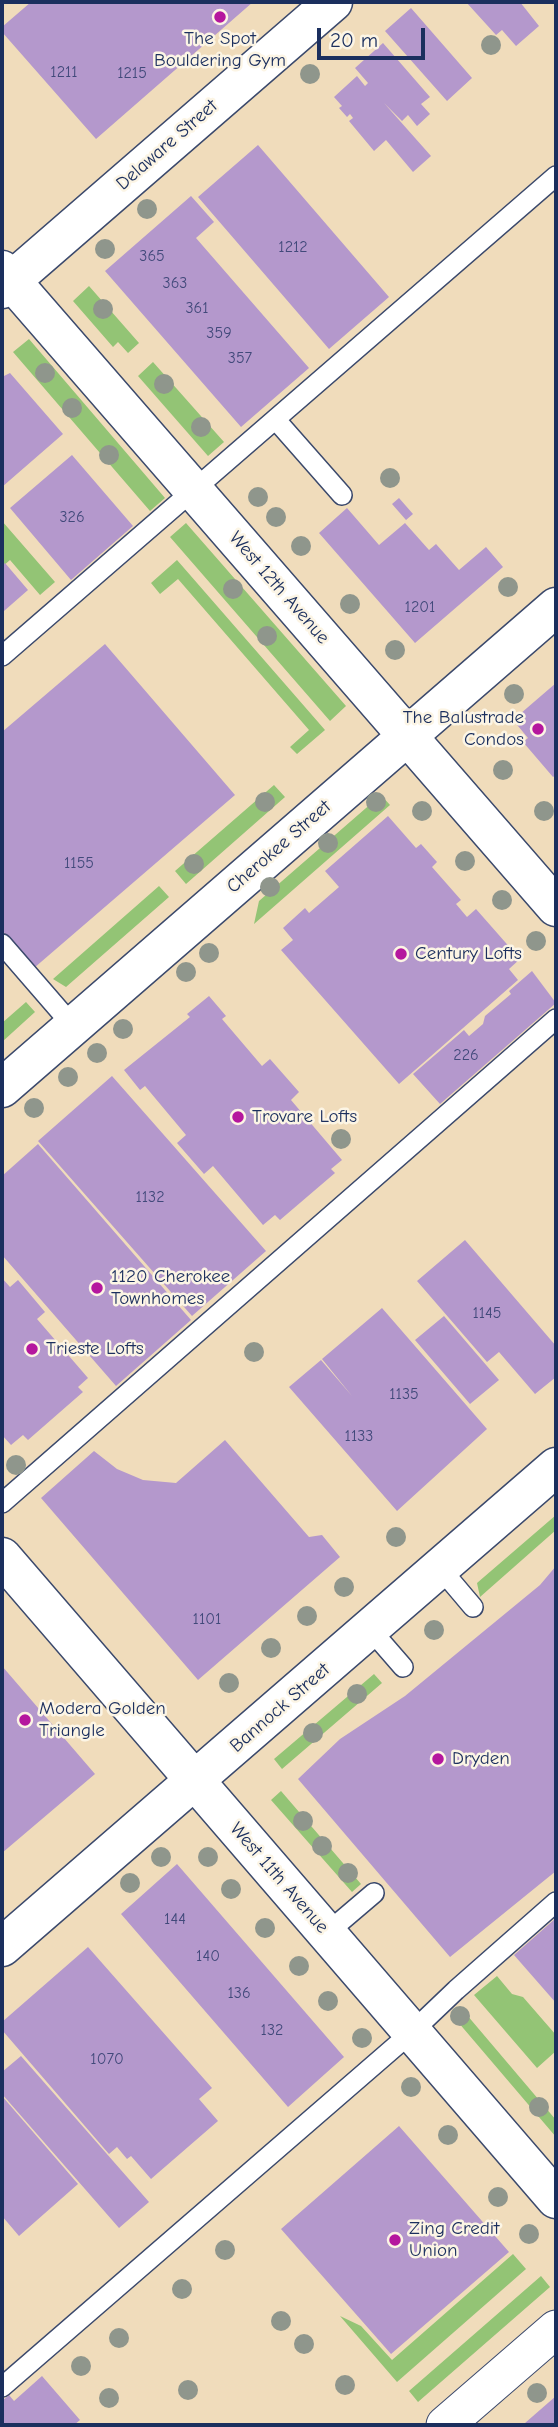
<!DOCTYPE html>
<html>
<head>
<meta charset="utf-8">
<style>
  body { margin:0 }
  #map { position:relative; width:558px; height:2427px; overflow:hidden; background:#f0dcbb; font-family:"Comic Neue",sans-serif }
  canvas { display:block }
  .frame { position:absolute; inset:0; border:4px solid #1b2f5e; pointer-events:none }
  .scale { position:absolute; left:317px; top:28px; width:108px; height:32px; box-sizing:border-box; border:4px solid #1b2f5e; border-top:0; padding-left:9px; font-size:21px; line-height:24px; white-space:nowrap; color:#1b2f5e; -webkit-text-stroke:5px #fcf5e5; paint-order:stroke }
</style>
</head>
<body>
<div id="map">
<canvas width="558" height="2427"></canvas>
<div class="frame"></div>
<div class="scale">20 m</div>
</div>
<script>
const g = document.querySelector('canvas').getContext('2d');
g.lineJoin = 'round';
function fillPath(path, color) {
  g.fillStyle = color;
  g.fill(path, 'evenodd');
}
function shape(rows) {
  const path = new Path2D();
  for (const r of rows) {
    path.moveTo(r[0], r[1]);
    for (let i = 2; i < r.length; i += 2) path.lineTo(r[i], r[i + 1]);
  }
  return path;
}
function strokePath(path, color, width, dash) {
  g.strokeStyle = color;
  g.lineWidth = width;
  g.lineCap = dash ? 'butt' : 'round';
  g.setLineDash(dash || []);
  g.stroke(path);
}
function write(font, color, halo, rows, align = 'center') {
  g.font = font + ' "Comic Neue",sans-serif';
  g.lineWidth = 5;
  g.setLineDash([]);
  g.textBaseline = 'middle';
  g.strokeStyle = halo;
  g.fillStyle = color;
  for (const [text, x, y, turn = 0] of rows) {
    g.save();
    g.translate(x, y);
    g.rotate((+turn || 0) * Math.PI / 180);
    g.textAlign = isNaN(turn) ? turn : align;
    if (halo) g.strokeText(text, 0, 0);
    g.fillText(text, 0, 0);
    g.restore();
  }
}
const green = shape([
  [89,286,139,343,128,353,118,342,113,347,73,301],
  [29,339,165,498,150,511,13,352],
  [153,362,224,442,208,456,138,376],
  [2,521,55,582,40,595,10,560,2,567],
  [186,523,346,706,330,721,170,537],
  [177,560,325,730,297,754,290,747,309,730,178,579,160,594,151,583],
  [274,785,285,797,186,884,175,871],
  [381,795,390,805,254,924,259,901],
  [159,886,169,897,66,987,53,979],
  [26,1002,35,1012,2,1042,2,1023],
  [556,1515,556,1530,480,1597,477,1583],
  [374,1674,382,1683,282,1769,274,1759],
  [281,1791,361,1884,352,1892,271,1800],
  [497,1976,512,1994,523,1997,556,2035,556,2051,537,2068,474,1995],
  [461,2008,556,2120,556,2137,452,2015],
  [513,2254,526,2269,397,2382,340,2316,361,2326,392,2360],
  [541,2276,550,2287,418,2402,409,2391]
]);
const building = shape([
  [31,2,253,2,96,139,2,32,2,27],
  [466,2,520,2,539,26,516,46,502,30,496,35],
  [411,8,472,78,447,101,385,31],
  [383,43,430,97,421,104,430,114,417,126,408,115,402,121,384,103,431,156,413,172,386,140,374,151,349,121,353,118,350,114,347,117,339,108,342,106,334,97,357,76,365,86,368,83,355,68],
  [258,145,389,297,329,349,198,197],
  [191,196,214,222,196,238,309,368,241,427,105,271],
  [10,373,63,434,2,487,2,377],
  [72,455,133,526,71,580,10,508],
  [399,498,413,514,406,520,392,504],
  [347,508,379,545,405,523,429,550,436,544,459,570,486,547,503,567,415,643,319,533],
  [5,563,28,590,4,611,2,566],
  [105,644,235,795,34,968,2,930,2,732],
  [556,683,556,775,553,777,523,742,528,738,513,720],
  [388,816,416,848,421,844,437,862,432,867,461,900,456,904,467,917,476,909,520,959,509,969,518,980,399,1084,281,950,293,940,283,928,305,908,309,913,339,887,325,871],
  [532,971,556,1003,440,1104,413,1074,464,1030,469,1036,483,1024,485,1016,511,994,509,991],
  [209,996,226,1016,222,1019,262,1066,270,1059,299,1092,291,1100,342,1160,331,1169,335,1173,280,1220,275,1215,263,1225,213,1166,204,1174,177,1143,186,1135,145,1086,140,1090,124,1070,190,1017,187,1014],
  [112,1076,266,1251,192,1316,38,1141],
  [38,1144,191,1320,116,1386,2,1255,2,1176],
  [465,1240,556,1346,556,1377,535,1394,499,1352,487,1362,417,1281],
  [2,1278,10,1287,18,1280,45,1312,37,1319,88,1378,78,1387,83,1392,28,1440,23,1435,11,1445,2,1435],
  [382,1308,487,1429,397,1511,289,1387,321,1360,352,1396,322,1359],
  [444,1316,499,1380,470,1404,415,1340],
  [225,1440,309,1537,322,1535,340,1557,198,1680,41,1498,94,1451,117,1469,143,1480,176,1483],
  [556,1566,556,1871,450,1957,298,1779,340,1739,405,1696,540,1585],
  [2,1666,95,1774,2,1853],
  [177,1864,344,2057,288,2107,121,1914],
  [556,1918,556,2003,514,1955],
  [88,1947,212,2088,199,2099,218,2121,151,2179,131,2156,127,2159,117,2147,109,2154,2,2030,2,2022],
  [21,2056,149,2202,119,2228,2,2094,2,2072],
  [2,2096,78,2184,19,2236,2,2216],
  [399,2126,509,2252,391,2354,281,2229],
  [42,2376,80,2420,74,2425,2,2425,2,2401,9,2395,14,2401],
  [556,2396,556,2425,527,2425,525,2423]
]);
const lane = shape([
  [276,420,342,495],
  [2,656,556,176],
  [2,944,73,1026],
  [2,1503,556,1019],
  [440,1568,473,1607],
  [370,1629,403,1667],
  [327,1933,374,1893],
  [2,2387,412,2032,456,1990,556,1902]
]);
const street = shape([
  [445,2425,556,2329]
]);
const secondary = shape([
  [2,270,556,907],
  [2,289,333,2],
  [2,1088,556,607],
  [2,1557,556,2199],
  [2,1947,556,1467]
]);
const trees = [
  [491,45],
  [310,74],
  [147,209],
  [105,249],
  [103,309],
  [45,373],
  [164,384],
  [72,408],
  [201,427],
  [109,455],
  [390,478],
  [258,497],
  [276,517],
  [301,546],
  [508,587],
  [233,589],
  [350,604],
  [267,636],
  [395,650],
  [514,694],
  [503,770],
  [265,802],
  [376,802],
  [422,811],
  [544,811],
  [328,843],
  [465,861],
  [194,864],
  [270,887],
  [502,900],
  [536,941],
  [209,953],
  [186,972],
  [123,1029],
  [97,1053],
  [68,1077],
  [34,1108],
  [341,1139],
  [254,1352],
  [16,1465],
  [396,1537],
  [344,1587],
  [307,1616],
  [434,1630],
  [271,1648],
  [229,1683],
  [357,1694],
  [313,1733],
  [303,1821],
  [322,1846],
  [161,1857],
  [208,1857],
  [348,1873],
  [130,1883],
  [231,1889],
  [265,1928],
  [299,1966],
  [328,2001],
  [460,2016],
  [362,2038],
  [411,2087],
  [539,2107],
  [448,2135],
  [498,2197],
  [529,2234],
  [225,2250],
  [182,2289],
  [281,2321],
  [119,2338],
  [304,2344],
  [81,2366],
  [345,2385],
  [188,2390],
  [537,2393],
  [109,2398]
];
const markers = [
  [220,17,7,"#b5179e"],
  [538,729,7,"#b5179e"],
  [401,954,7,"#b5179e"],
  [238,1117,7,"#b5179e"],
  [97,1288,7,"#b5179e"],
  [32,1349,7,"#b5179e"],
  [25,1720,7,"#b5179e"],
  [438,1759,7,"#b5179e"],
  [395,2240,7,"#b5179e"]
];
const numberNames = [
  ["1211",64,72],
  ["1215",132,73],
  ["1212",293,247],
  ["365",152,256],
  ["363",175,283],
  ["361",197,308],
  ["359",219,333],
  ["357",240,358],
  ["326",72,517],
  ["1201",420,607],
  ["1155",79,863],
  ["226",466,1055],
  ["1132",150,1197],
  ["1145",487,1313],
  ["1135",404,1394],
  ["1133",359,1436],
  ["1101",207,1619],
  ["144",175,1919],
  ["140",208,1956],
  ["136",239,1993],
  ["132",272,2030],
  ["1070",107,2059]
];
const poiNames = [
  ["The Spot",220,39,"center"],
  ["Bouldering Gym",220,61,"center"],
  ["The Balustrade",524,718,"right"],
  ["Condos",524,740,"right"],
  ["Century Lofts",415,954],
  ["Trovare Lofts",252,1117],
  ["1120 Cherokee",111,1277],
  ["Townhomes",111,1299],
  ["Trieste Lofts",46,1349],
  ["Modera Golden",39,1709],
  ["Triangle",39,1731],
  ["Dryden",452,1759],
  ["Zing Credit",409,2229],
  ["Union",409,2251]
];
const streetNames = [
  ["Delaware Street",167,145,-41],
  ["West 12th Avenue",279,588,49],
  ["Cherokee Street",279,847,-41],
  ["Bannock Street",280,1708,-41],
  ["West 11th Avenue",279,1878,49]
];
fillPath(green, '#93c475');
fillPath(building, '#b498cc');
strokePath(lane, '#3b496c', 22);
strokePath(street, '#3b496c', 39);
strokePath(secondary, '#3b496c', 41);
strokePath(lane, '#fff', 19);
strokePath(street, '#fff', 37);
strokePath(secondary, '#fff', 38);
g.fillStyle = '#8f968c';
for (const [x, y] of trees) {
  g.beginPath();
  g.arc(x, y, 10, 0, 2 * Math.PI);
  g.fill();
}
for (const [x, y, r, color] of markers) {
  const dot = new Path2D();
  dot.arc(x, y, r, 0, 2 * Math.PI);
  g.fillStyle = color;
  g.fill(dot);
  strokePath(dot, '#fcf5e5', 2.5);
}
write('16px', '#41497a', null, numberNames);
write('19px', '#1b2f5e', '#fcf5e5', poiNames, 'left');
write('19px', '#1b2f5e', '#fcf5e5', streetNames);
</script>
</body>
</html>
